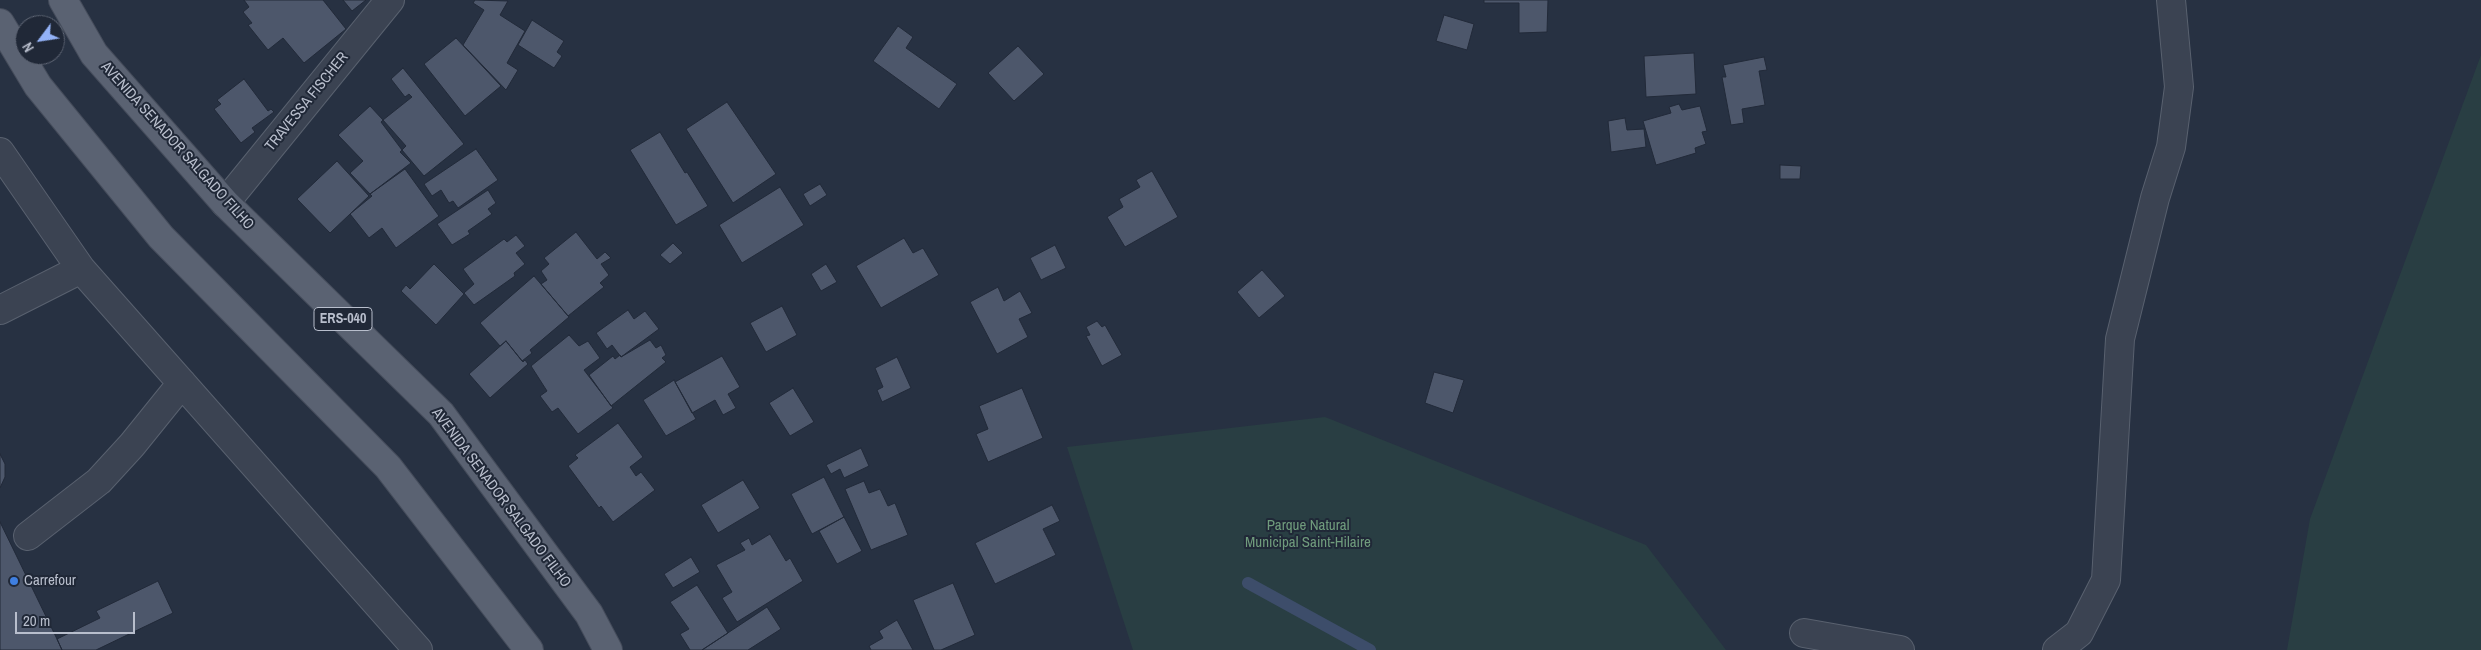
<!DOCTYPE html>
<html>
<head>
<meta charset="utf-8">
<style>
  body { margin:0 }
  #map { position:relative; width:2481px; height:650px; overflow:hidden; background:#273142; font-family:"Archivo Narrow",sans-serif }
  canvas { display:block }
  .north { position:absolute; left:15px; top:15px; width:50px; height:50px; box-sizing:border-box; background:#202837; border:1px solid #5d6473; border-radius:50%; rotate:239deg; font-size:14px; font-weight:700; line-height:20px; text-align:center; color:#b8becc }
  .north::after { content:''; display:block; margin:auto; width:18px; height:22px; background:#93b2f7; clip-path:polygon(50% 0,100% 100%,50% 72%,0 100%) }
  .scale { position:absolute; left:15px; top:612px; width:120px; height:22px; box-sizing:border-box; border:2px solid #b8becc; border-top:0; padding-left:6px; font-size:15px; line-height:18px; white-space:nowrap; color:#b8becc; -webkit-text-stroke:4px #202837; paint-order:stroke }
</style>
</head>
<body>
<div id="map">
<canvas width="2481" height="650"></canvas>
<div class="north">N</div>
<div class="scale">20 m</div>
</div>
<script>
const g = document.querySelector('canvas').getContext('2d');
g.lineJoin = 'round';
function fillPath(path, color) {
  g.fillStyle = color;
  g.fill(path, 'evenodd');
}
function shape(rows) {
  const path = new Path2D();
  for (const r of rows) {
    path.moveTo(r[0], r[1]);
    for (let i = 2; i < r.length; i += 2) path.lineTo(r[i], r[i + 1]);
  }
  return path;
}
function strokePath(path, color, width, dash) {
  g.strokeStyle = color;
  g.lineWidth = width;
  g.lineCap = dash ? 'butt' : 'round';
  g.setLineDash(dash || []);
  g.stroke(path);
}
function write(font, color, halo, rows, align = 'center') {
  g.font = font + ' "Archivo Narrow",sans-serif';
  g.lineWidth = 4;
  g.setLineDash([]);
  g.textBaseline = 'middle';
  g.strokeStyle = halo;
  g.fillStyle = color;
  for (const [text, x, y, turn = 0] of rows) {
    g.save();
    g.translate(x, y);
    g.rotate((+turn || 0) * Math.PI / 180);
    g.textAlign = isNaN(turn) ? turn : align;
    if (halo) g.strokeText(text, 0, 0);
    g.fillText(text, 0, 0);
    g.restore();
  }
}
const green = shape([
  [2481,55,2481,650,2287,650,2310,519],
  [1325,417,1646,545,1726,650,1133,650,1067,447]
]);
const stream = shape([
  [1248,583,1370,650]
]);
const building = shape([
  [244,0,323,0,346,29,304,63,283,38,268,50,248,25,252,23,243,12,249,7,244,0],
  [343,0,366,0,352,11,343,0],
  [475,0,508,1,500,15,525,31,507,63,518,70,506,90,463,45,484,10,473,3,475,0],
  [1484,0,1548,0,1547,32,1519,33,1519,3,1484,3,1484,0],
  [1444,15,1474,24,1467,50,1436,41,1444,15],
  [532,20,564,41,557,52,562,56,554,68,518,45,532,20],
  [898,26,913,37,906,48,957,84,939,109,873,61,898,26],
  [456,38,501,86,465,116,424,64,456,38],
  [1018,46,1044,74,1014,101,988,73,1018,46],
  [1694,53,1696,94,1646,97,1644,56,1694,53],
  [1764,57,1767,70,1759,71,1765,105,1742,109,1744,123,1731,125,1722,77,1726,77,1723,65,1764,57],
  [403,68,464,144,424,176,402,150,406,146,383,120,412,97,409,94,405,97,391,79,403,68],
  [244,79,268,111,271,109,274,112,252,128,255,132,241,143,214,109,221,104,217,100,244,79],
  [727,102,776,174,733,203,686,129,727,102],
  [1679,104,1682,110,1700,106,1707,131,1702,132,1706,144,1695,148,1696,153,1656,165,1643,121,1671,113,1669,107,1679,104],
  [370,106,383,120,381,122,402,150,400,152,411,163,370,194,350,173,363,161,338,135,370,106],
  [1625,118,1627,130,1644,129,1646,147,1611,152,1608,121,1625,118],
  [660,132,685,173,687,172,708,206,676,225,630,150,660,132],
  [476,149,498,180,458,208,453,201,449,203,441,190,432,196,424,184,476,149],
  [337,161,369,196,330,233,297,199,337,161],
  [1780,165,1801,166,1800,179,1780,179,1780,165],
  [405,169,439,216,396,248,382,228,369,238,350,214,372,196,370,194,405,169],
  [1152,171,1178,217,1125,247,1107,217,1123,207,1119,199,1140,187,1136,180,1152,171],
  [820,184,827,195,810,206,803,194,820,184],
  [780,187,804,225,742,263,719,225,780,187],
  [488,190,496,203,488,209,492,214,468,231,470,234,452,245,437,224,488,190],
  [576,232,597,259,605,252,611,258,601,264,609,275,600,283,604,287,568,316,541,284,547,280,541,271,549,264,544,258,576,232],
  [516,235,525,246,516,253,525,264,514,273,515,276,474,305,464,293,474,284,463,269,504,239,507,242,516,235],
  [904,238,913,253,923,248,939,275,881,308,856,266,904,238],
  [673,243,683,253,670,264,660,255,673,243],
  [1055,245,1066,268,1041,280,1030,258,1055,245],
  [434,264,464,294,436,325,401,291,406,285,410,289,434,264],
  [826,264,837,282,821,291,811,274,826,264],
  [1262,270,1285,296,1259,318,1237,292,1262,270],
  [534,276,569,317,530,350,532,353,522,361,506,341,500,346,480,323,534,276],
  [998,287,1004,301,1020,291,1032,313,1019,319,1028,337,997,354,970,302,998,287],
  [782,306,797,335,766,352,750,323,782,306],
  [628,310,634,319,645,311,659,329,621,357,612,345,607,349,596,333,628,310],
  [1097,321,1102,327,1105,325,1122,355,1102,366,1086,336,1090,335,1086,327,1097,321],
  [569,335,579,346,588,341,600,358,584,370,613,408,578,434,558,408,552,412,540,396,547,391,531,366,569,335],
  [650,340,656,348,661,345,666,355,662,358,666,362,611,406,589,375,613,356,615,359,620,355,621,357,650,340],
  [506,341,523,362,525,360,528,364,490,398,469,374,506,341],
  [722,356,740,387,728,394,736,408,723,415,715,400,692,413,675,382,722,356],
  [897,357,911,388,882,402,877,390,883,387,875,368,897,357],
  [1434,372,1464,380,1453,413,1425,403,1434,372],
  [674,380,696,419,666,436,643,400,674,380],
  [793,388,814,422,790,436,769,403,793,388],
  [1022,388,1043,438,988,462,976,434,988,429,979,406,1022,388],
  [618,423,643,457,630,467,636,476,641,472,655,490,613,522,601,506,599,508,568,466,578,458,575,455,618,423],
  [861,448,869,466,844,478,840,469,831,474,826,465,861,448],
  [0,454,5,464,5,477,0,488,0,454],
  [824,477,844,517,812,534,791,494,824,477],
  [743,480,760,508,718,533,701,505,743,480],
  [864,481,869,493,880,489,888,506,895,503,908,535,871,550,845,489,864,481],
  [1052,505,1060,521,1043,529,1056,555,995,584,975,543,1052,505],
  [844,517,862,551,837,564,819,531,844,517],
  [0,522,57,639,62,650,0,650,0,522],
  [770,534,786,561,790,558,803,581,737,622,722,598,732,592,716,565,745,550,740,543,749,538,752,545,770,534],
  [691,557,700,572,673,588,664,574,691,557],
  [158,581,173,613,96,650,62,650,57,639,100,618,96,611,158,581],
  [953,583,975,635,941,650,934,650,913,600,953,583],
  [697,585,728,633,702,650,690,650,680,634,689,629,670,602,697,585],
  [767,607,781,629,748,650,702,650,767,607],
  [897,620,913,650,871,650,869,646,883,638,879,631,897,620]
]);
const minor = shape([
  [0,152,81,269,418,650],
  [225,203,390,0],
  [0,310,81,269],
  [28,536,99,481,132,445,182,383],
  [1804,633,1900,650],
  [2057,650,2079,633,2106,580,2120,339,2155,198,2171,147,2179,87,2171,0]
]);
const major = shape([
  [63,0,94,54,225,203,441,414,589,614,608,650],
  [0,23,38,86,161,237,388,467,529,650]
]);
const markers = [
  [14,581,5,"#3f7fe0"]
];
const shields = [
  [343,319,58]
];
const shieldNames = [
  ["ERS-040",343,319]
];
const streetNames = [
  ["TRAVESSA FISCHER",307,102,-51],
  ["AVENIDA SENADOR SALGADO FILHO",177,146,48],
  ["AVENIDA SENADOR SALGADO FILHO",501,498,53]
];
const parkNames = [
  ["Parque Natural",1308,526],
  ["Municipal Saint-Hilaire",1308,543]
];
const poiNames = [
  ["Carrefour",24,581]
];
fillPath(green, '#293e43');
strokePath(stream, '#3d4d6a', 12);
fillPath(building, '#4d576b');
strokePath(building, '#222a39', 1);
strokePath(minor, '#59616f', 30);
strokePath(major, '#454c5b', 30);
strokePath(minor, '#3b4352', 28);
strokePath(major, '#5a6272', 28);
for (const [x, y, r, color] of markers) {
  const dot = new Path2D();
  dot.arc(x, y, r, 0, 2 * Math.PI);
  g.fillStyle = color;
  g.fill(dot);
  strokePath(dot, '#202837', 2);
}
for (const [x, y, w] of shields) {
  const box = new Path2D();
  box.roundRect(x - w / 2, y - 11.5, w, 23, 4);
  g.fillStyle = '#202837';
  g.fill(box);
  strokePath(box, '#b8becc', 1);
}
write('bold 14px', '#b8becc', null, shieldNames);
write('15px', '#b8becc', '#202837', streetNames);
write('15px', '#709c7d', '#202837', parkNames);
write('15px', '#b8becc', '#202837', poiNames, 'left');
</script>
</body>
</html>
